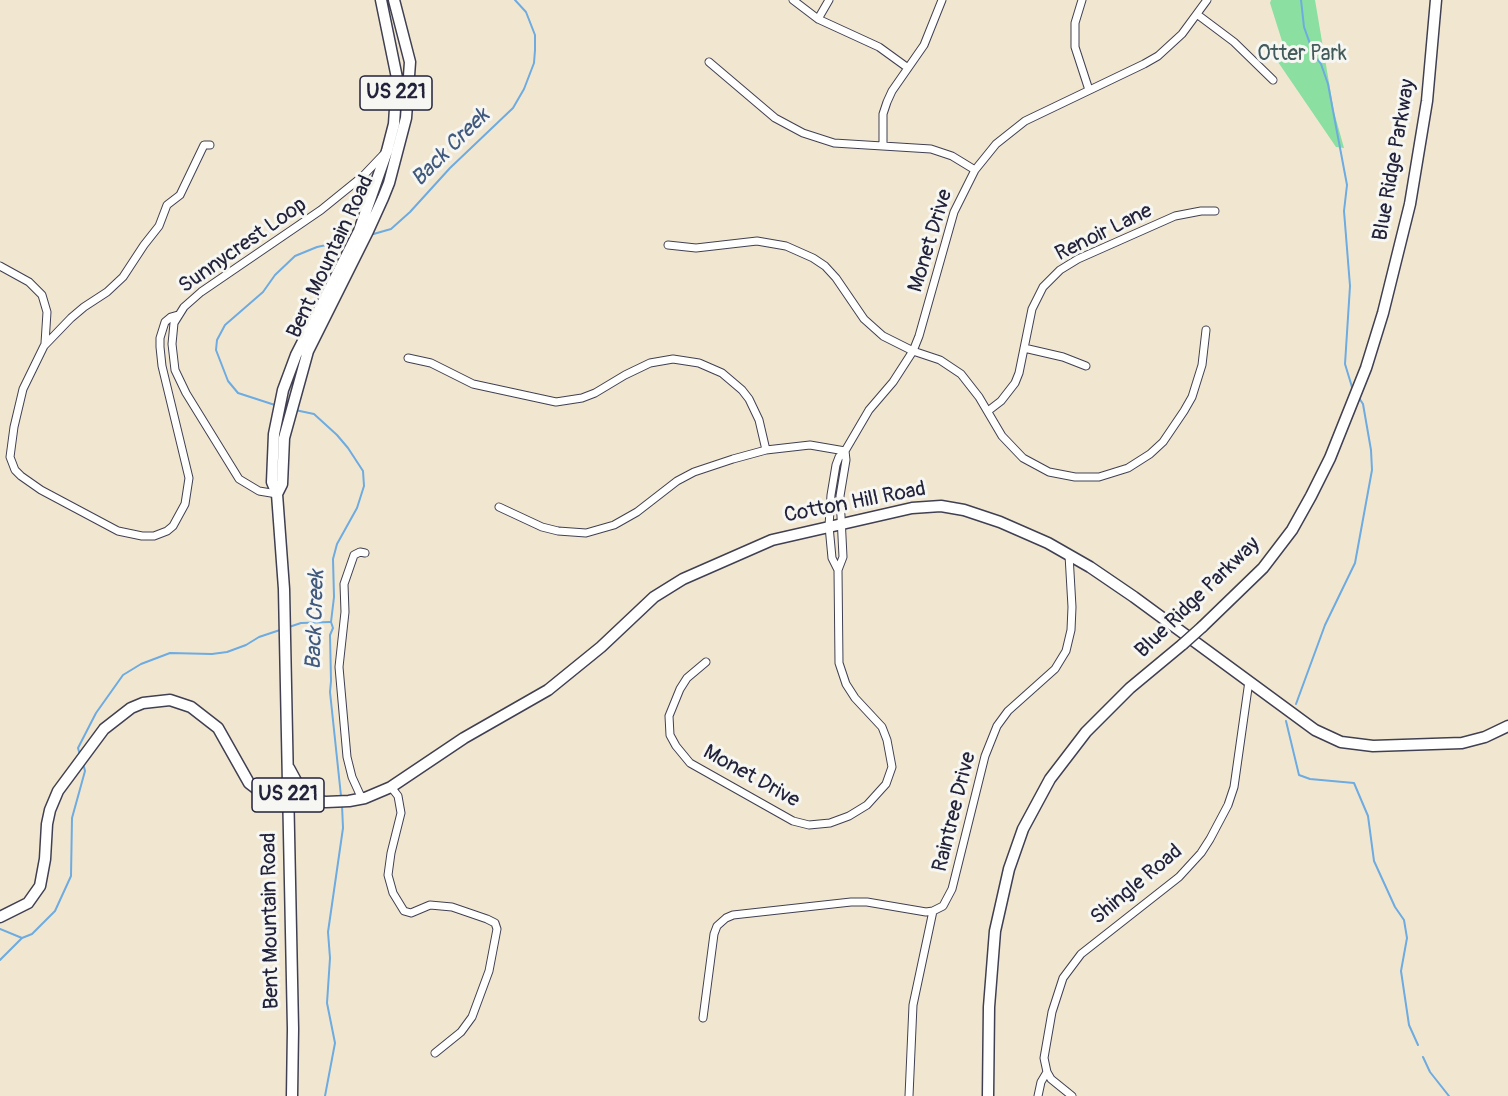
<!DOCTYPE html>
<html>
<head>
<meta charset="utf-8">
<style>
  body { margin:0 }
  canvas { display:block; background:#f1e7d1 }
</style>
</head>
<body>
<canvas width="1508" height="1096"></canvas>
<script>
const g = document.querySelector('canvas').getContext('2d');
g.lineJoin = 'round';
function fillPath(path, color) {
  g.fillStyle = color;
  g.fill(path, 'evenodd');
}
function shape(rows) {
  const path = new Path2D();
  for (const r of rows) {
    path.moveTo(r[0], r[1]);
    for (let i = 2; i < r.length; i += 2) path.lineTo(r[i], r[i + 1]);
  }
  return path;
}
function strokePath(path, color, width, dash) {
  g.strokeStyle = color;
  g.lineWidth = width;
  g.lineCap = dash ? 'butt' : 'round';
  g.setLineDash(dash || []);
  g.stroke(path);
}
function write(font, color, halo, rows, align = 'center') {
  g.font = font + ' Pangolin,sans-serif';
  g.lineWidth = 6;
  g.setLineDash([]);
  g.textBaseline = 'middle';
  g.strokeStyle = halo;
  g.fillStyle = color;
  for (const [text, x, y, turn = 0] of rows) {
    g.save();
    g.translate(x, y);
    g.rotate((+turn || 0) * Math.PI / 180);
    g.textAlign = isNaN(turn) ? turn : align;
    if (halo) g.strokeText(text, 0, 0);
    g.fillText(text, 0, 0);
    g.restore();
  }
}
const green = shape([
  [1271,0,1315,0,1334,112,1344,148,1336,147,1278,62,1282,41,1270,3]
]);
const stream = shape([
  [1301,0,1304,27,1314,55,1321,64,1328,84,1347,185,1344,211,1350,286,1345,364,1352,387],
  [370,235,391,229,410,212,450,168,513,108,524,89,534,63,535,50,535,35,526,12,515,0],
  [278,406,238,393,228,381,216,350,217,340,225,325,263,292,275,275,295,256,317,247,350,240],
  [295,410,314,414,337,435,348,448,363,471,364,486,357,508,337,544,333,559,334,597,331,622,333,628,330,635,331,681,330,692,341,796],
  [289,627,301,623,330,622],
  [1296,704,1325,625,1355,563,1372,470,1371,450,1363,404,1359,398],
  [1286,721,1299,775,1310,779,1354,783,1368,816,1374,861,1395,907,1404,920,1407,938,1401,971,1409,1025,1418,1045],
  [80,755,78,748,96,713,123,675,141,664,170,653,212,654,227,652,246,645,259,637,280,630],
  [0,929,22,938],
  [0,960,22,938,32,934,55,911,71,876,72,818,85,771,83,763],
  [1423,1057,1430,1072,1449,1096],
  [325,1096,335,1043,327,1003,330,958,328,932,343,828,342,805]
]);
const street = shape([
  [793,0,818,19,879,47,908,68],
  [1082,0,1075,23,1075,47,1089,90],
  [1198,15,1234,42,1273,80],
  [818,19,829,0],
  [709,62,775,118,803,133,834,143,931,149,952,156,975,170],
  [883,145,883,114,887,102,892,91,924,45,942,0],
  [668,245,696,248,757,241,786,246,813,258,825,266,836,278,864,319,883,336,913,351,940,360,961,374,979,397,1002,436,1023,458,1049,472,1075,477,1099,477,1128,468,1150,454,1163,442,1184,411,1192,397,1202,365,1206,330],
  [0,266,29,282,42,295,47,312,45,343],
  [178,315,171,317,165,322,160,338,160,347,162,366,189,478,185,504,173,526,167,531,154,536,142,536,118,531,41,490,21,476,15,470,10,457,14,427,23,389,44,346,71,318,84,307,107,292,123,277,144,245,159,226,167,205,180,195,204,145,210,145],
  [1024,348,1063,357,1086,366],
  [408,358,431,363,473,384,556,402,582,398,595,393,625,375,650,363,673,359,699,363,722,373,742,390,749,399,759,420,766,450],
  [988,411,1001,401,1015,383,1019,373,1032,309,1043,287,1060,270,1078,259,1175,216,1201,211,1215,211],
  [277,494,259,491,239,479,186,393,175,370,172,344,174,323,184,307,201,292,321,210,363,176,383,155],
  [499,507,542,527,558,531,586,533,614,525,637,512,677,481,694,472,733,459,766,450,810,445,845,451],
  [838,570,832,558,829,526,831,495,836,465,839,457,845,451,869,410,893,382,913,351,919,336,954,212,975,170,996,144,1025,121,1144,64,1158,56,1182,34,1207,0],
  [706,662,687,678,680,689,669,716,670,735,676,746,690,763,793,821,809,825,830,823,849,816,867,805,886,784,892,767,887,740,882,727,855,698,846,684,839,663,838,570,843,557,840,496,846,460,845,451],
  [391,787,398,796,401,813,391,853,388,875,393,893,404,911,411,913,430,905,452,907,487,919,495,923,497,929,489,971,472,1017,461,1032,435,1053],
  [362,799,352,777,347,757,339,667,345,612,344,584,354,555,360,552,365,553],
  [703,1018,714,934,717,926,726,918,733,915,851,902,867,902,926,912,933,911],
  [909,1096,913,1005,933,911,943,906,952,889,985,756,997,726,1008,711,1055,669,1066,651,1071,630,1072,607,1069,555],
  [1038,1096,1041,1082,1047,1072],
  [1072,1096,1051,1079,1047,1072,1044,1058,1052,1012,1063,978,1081,954,1179,877,1201,853,1210,839,1228,805,1234,787,1249,681]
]);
const secondary = shape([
  [1202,627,1263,568,1292,530,1311,496,1330,458,1366,368,1383,313,1410,204,1427,101,1436,0],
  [0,917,28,903,40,886,45,859,47,824,50,810,58,791,104,729,131,708,143,703,170,700,191,707,218,728,249,783,266,796,326,802,349,801,365,798,391,787,464,738,548,690,601,647,654,597,683,579,772,540,912,508,941,506,964,510,1000,522,1048,543,1090,567,1134,597,1315,730,1341,742,1373,746,1462,743,1485,737,1508,726],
  [988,1096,989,1007,995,931,1009,869,1023,829,1050,779,1086,732,1130,688,1183,644]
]);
const primary = shape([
  [277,494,282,484,284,438,308,351,368,231,383,198,389,183,406,118,410,62,394,0],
  [289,768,302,792,317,801],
  [292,1096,293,1029,284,589,277,494,272,482,274,434,283,390,296,355,359,231,387,151,394,124,397,78,381,0]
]);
const secondaryBridge = shape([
  [1183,644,1202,627]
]);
const shields = [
  [396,93,72],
  [288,795,72]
];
const shieldNames = [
  ["US 221",396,93],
  ["US 221",288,795]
];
const parkNames = [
  ["Otter Park",1302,55]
];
const streetNames = [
  ["Blue Ridge Parkway",1395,160,-80],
  ["Renoir Lane",1104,233,-26],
  ["Monet Drive",931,241,-73],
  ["Sunnycrest Loop",243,246,-35],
  ["Bent Mountain Road",331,257,-65],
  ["Cotton Hill Road",855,503,-11],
  ["Blue Ridge Parkway",1198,598,-44],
  ["Monet Drive",751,777,29],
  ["Raintree Drive",955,812,-76],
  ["Shingle Road",1137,885,-40],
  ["Bent Mountain Road",271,921,-91]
];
const waterNames = [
  ["Back Creek",451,148,-45],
  ["Back Creek",316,620,-88]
];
fillPath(green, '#8bdfa1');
strokePath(stream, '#6eabe0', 2);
strokePath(street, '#414052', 9);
strokePath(secondary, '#414052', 13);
strokePath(primary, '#414052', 13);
strokePath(street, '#fff', 7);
strokePath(secondary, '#fff', 10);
strokePath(primary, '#fff', 10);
strokePath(secondaryBridge, '#414052', 13, []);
strokePath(secondaryBridge, '#fff', 10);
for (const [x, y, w] of shields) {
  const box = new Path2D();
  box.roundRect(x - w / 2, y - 17, w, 34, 4.5);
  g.fillStyle = '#f6f6f2';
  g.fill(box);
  strokePath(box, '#22223b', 1.5);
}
write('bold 20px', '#22223b', null, shieldNames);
write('21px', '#425b5a', '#f6f6f2', parkNames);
write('21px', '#22223b', '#f6f6f2', streetNames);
write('italic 22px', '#40597d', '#f6f6f2', waterNames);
</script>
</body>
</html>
